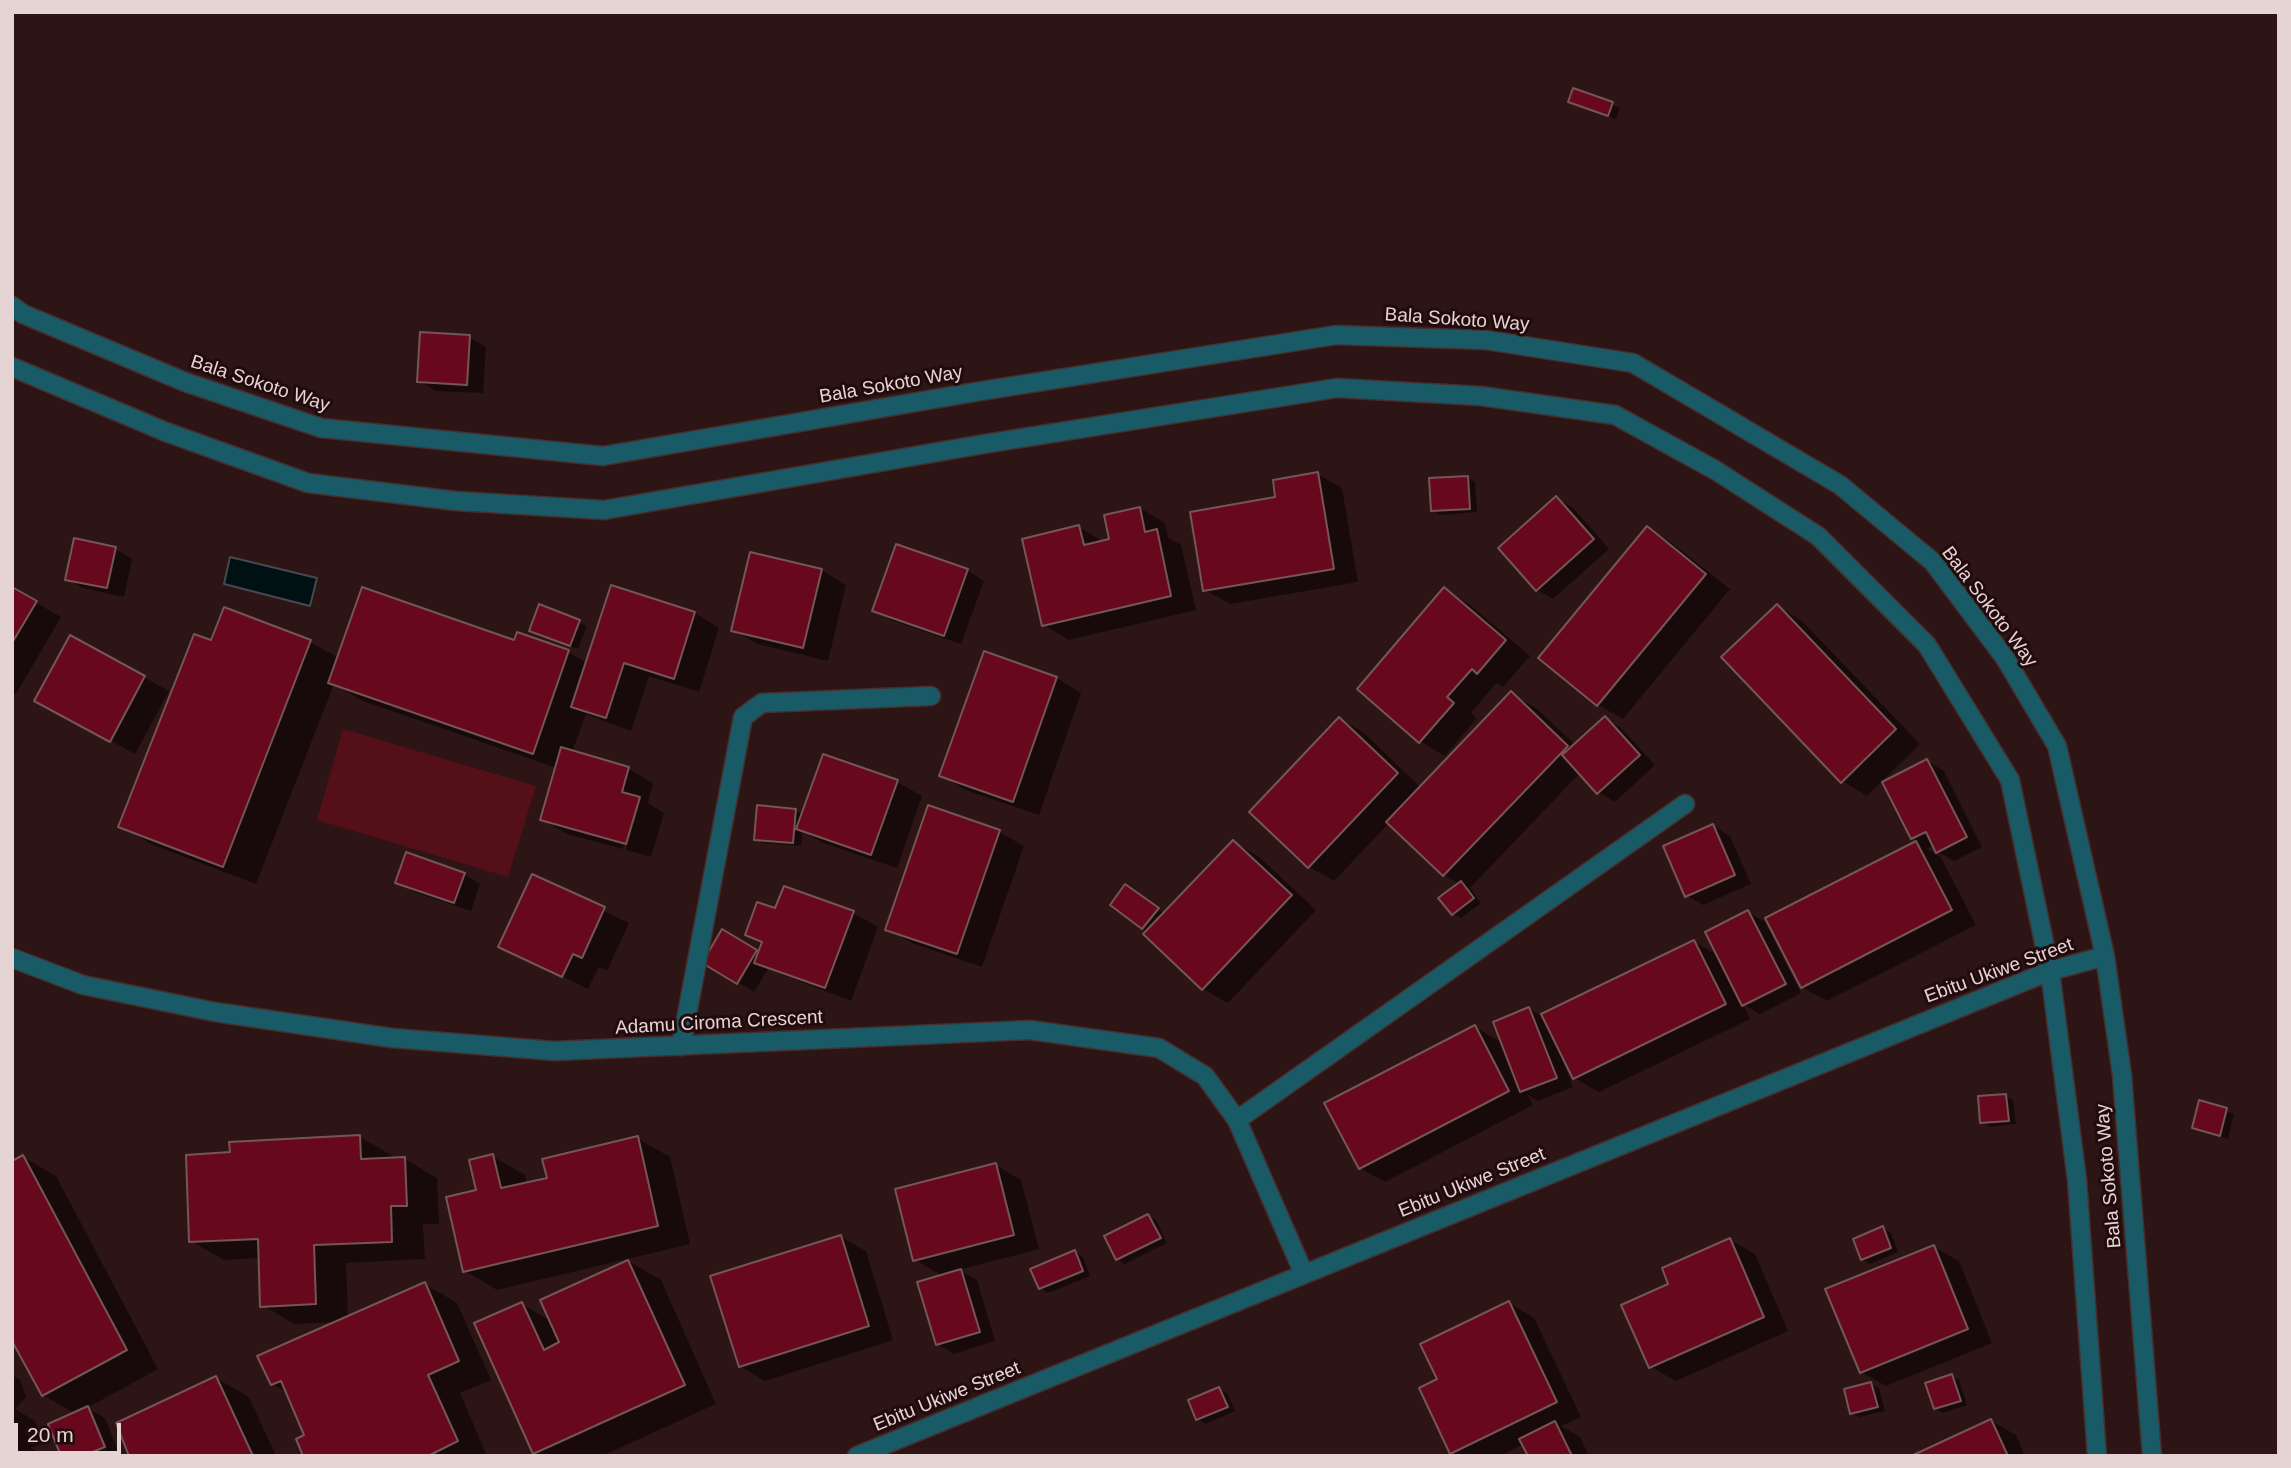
<!DOCTYPE html>
<html>
<head>
<meta charset="utf-8">
<style>
  body { margin:0 }
  #map { position:relative; width:2291px; height:1468px; overflow:hidden; background:#2d1415; font-family:Helvetica,sans-serif }
  canvas { display:block }
  .frame { position:absolute; inset:0; border:14px solid #e6d3d3; pointer-events:none }
  .scale { position:absolute; left:14px; top:1423px; width:107px; height:32px; box-sizing:border-box; border:4px solid #e6d3d3; border-top:0; padding-left:9px; font-size:21px; line-height:24px; white-space:nowrap; color:#e6d3d3; -webkit-text-stroke:5px #220b0c; paint-order:stroke }
</style>
</head>
<body>
<div id="map">
<canvas width="2291" height="1468"></canvas>
<div class="frame"></div>
<div class="scale">20 m</div>
</div>
<script>
const g = document.querySelector('canvas').getContext('2d');
g.lineJoin = 'round';
function fillPath(path, color) {
  g.fillStyle = color;
  g.fill(path, 'evenodd');
}
function shape(rows) {
  const path = new Path2D();
  for (const r of rows) {
    path.moveTo(r[0], r[1]);
    for (let i = 2; i < r.length; i += 2) path.lineTo(r[i], r[i + 1]);
  }
  return path;
}
function strokePath(path, color, width, dash) {
  g.strokeStyle = color;
  g.lineWidth = width;
  g.lineCap = dash ? 'butt' : 'round';
  g.setLineDash(dash || []);
  g.stroke(path);
}
function write(font, color, halo, rows, align = 'center') {
  g.font = font + ' Helvetica,sans-serif';
  g.lineWidth = 6;
  g.setLineDash([]);
  g.textBaseline = 'middle';
  g.strokeStyle = halo;
  g.fillStyle = color;
  for (const [text, x, y, turn = 0] of rows) {
    g.save();
    g.translate(x, y);
    g.rotate((+turn || 0) * Math.PI / 180);
    g.textAlign = isNaN(turn) ? turn : align;
    if (halo) g.strokeText(text, 0, 0);
    g.fillText(text, 0, 0);
    g.restore();
  }
}
const green = shape([
  [343,729,536,786,508,877,317,820]
]);
const water = shape([
  [230,557,317,578,310,606,224,584,230,557]
]);
const shadow = shape([
  [1574,90,1620,108,1616,119,1570,101],
  [469,337,486,347,483,393,436,391,419,381],
  [1317,474,1342,488,1358,582,1230,604,1205,590,1277,499],
  [1467,477,1475,482,1477,512,1440,515,1432,510],
  [1556,498,1573,508,1609,549,1553,599,1537,590],
  [1140,508,1165,523,1168,538,1181,545,1196,610,1069,640,1044,625,1079,527,1104,542,1111,540],
  [1648,528,1672,543,1730,589,1623,719,1598,705],
  [897,546,968,571,984,581,961,644,891,620,874,610],
  [115,549,132,559,124,597,83,588,67,579],
  [822,570,846,585,828,661,758,644,733,630],
  [612,587,695,613,719,628,699,692,649,676,631,731,586,714,572,752,629,769,653,783,648,803,664,813,651,857,626,850,641,799,637,799,623,849,567,834,542,819,557,768,363,701,334,684,256,884,153,845,121,826,212,642,310,642,339,658,515,642,568,652,588,663],
  [12,589,61,617,16,694,12,693],
  [1445,590,1469,604,1530,656,1503,687,1496,683,1471,713,1477,718,1445,756,1420,741],
  [1777,606,1802,621,1920,744,1867,796,1842,781],
  [540,607,587,626,578,649,531,630],
  [70,637,169,691,135,754,61,714],
  [985,654,1057,678,1081,693,1039,815,966,790,941,775],
  [1511,694,1536,708,1575,745,1605,718,1621,728,1655,765,1615,802,1598,792,1580,773,1470,888,1481,903,1461,918,1453,914,1460,884,1444,875,1389,823,1334,881,1309,867,1340,719,1364,733,1421,788],
  [1927,761,1944,771,1982,847,1954,861,1938,852,1976,925,1827,1001,1802,987,1767,918,1918,841,1913,838],
  [1934,845,1940,857,1927,849],
  [897,782,922,796,897,868,823,843,802,831,801,846,763,843,756,839,759,807,796,811,803,814],
  [1713,826,1730,836,1751,884,1703,905,1686,895],
  [999,832,1024,846,982,967,912,943,887,929],
  [1233,842,1258,856,1316,910,1228,1003,1203,989,1143,928,1134,891,1165,914],
  [464,874,480,884,471,911,414,892,397,882],
  [532,876,629,923,607,971,599,967,588,989,500,947],
  [776,910,853,913,878,927,851,1001,768,969,754,992,704,962,723,932,760,953,763,944,747,934],
  [1748,912,1765,922,1801,993,1760,1014,1743,1004,1750,1019,1599,1092,1574,1078,1564,1058,1562,1059,1573,1087,1538,1101,1527,1094,1533,1105,1385,1182,1360,1168,1475,1027,1503,1043,1529,1009,1541,1016,1694,942,1719,956],
  [2006,1096,2013,1100,2016,1124,1990,1127,1982,1122],
  [2200,1103,2234,1114,2228,1139,2194,1128],
  [360,1137,393,1156,393,1159,405,1159,437,1178,439,1224,423,1224,425,1259,346,1263,348,1318,425,1284,457,1303,491,1380,460,1393,487,1456,305,1456,306,1436,288,1393,272,1384,338,1322,294,1324,262,1305,260,1258,224,1260,191,1241,232,1154],
  [637,1138,670,1157,690,1244,497,1290,465,1271,478,1191,492,1156,525,1175,527,1184,549,1179],
  [23,1157,56,1176,158,1369,87,1408,105,1418,120,1456,63,1456,76,1414,43,1395],
  [996,1165,1021,1180,1039,1249,959,1270,977,1280,995,1341,954,1354,938,1344,943,1276,915,1260],
  [1148,1216,1156,1220,1167,1243,1125,1264,1117,1259],
  [1883,1228,1891,1233,1898,1252,1870,1264,1863,1259],
  [841,1237,866,1251,893,1340,765,1381,740,1366],
  [1730,1240,1755,1254,1788,1331,1676,1381,1651,1367,1670,1284],
  [1934,1247,1959,1261,1992,1343,1886,1386,1861,1372],
  [1075,1252,1083,1257,1090,1276,1048,1293,1040,1288],
  [628,1261,661,1280,716,1404,602,1456,540,1456,534,1453,522,1304,551,1321],
  [1509,1303,1534,1318,1581,1417,1561,1426,1580,1437,1589,1456,1530,1456,1524,1444,1500,1456,1458,1456,1452,1452],
  [12,1375,20,1380,26,1397,15,1409,35,1421,44,1443,31,1448,45,1456,22,1456,28,1453,26,1450,12,1456],
  [1951,1376,1959,1380,1967,1405,1943,1413,1935,1408],
  [216,1378,249,1397,276,1456,133,1456],
  [1871,1384,1879,1388,1885,1411,1859,1417,1852,1413],
  [1219,1389,1227,1393,1235,1411,1206,1424,1198,1419],
  [1991,1421,2016,1435,2025,1456,1915,1456]
]);
const building = shape([
  [1573,88,1613,102,1608,116,1568,102,1573,88],
  [420,332,470,335,467,385,417,382,420,332],
  [1318,472,1334,569,1203,591,1190,512,1275,497,1273,480,1318,472],
  [1468,476,1470,509,1431,511,1429,478,1468,476],
  [1556,496,1594,539,1536,591,1498,548,1556,496],
  [1140,507,1145,532,1157,529,1171,596,1042,626,1022,539,1079,525,1084,545,1109,539,1104,515,1140,507],
  [1647,526,1706,574,1597,706,1538,658,1647,526],
  [74,538,116,547,107,588,65,580,74,538],
  [896,544,968,569,944,636,872,611,896,544],
  [750,552,822,569,803,648,731,631,750,552],
  [611,585,695,612,674,679,624,663,606,718,571,707,611,585],
  [12,587,37,601,12,643,12,587],
  [362,587,514,640,517,632,569,650,533,754,328,683,362,587],
  [1444,587,1506,640,1477,674,1472,669,1447,697,1454,703,1419,743,1357,689,1444,587],
  [539,604,580,620,570,646,529,631,539,604],
  [1777,604,1896,729,1841,783,1721,657,1777,604],
  [224,607,311,640,223,867,118,827,194,634,211,640,224,607],
  [70,635,145,676,110,742,34,701,70,635],
  [984,651,1057,677,1013,802,939,776,984,651],
  [1511,691,1568,746,1443,876,1386,822,1511,691],
  [1605,716,1640,755,1597,794,1562,755,1605,716],
  [1339,717,1398,773,1308,868,1249,812,1339,717],
  [561,747,629,767,622,792,640,797,626,844,540,820,561,747],
  [823,754,898,780,871,855,796,829,823,754],
  [1927,759,1967,837,1936,853,1926,832,1911,839,1882,782,1927,759],
  [757,805,796,809,793,843,754,840,757,805],
  [928,805,1000,830,957,954,885,930,928,805],
  [1713,824,1735,875,1685,897,1663,846,1713,824],
  [1233,840,1292,895,1202,990,1143,934,1233,840],
  [1916,841,1952,910,1801,988,1765,918,1916,841],
  [406,852,465,873,454,903,395,883,406,852],
  [532,874,605,907,582,958,573,954,562,977,498,947,532,874],
  [1461,881,1474,898,1452,915,1438,898,1461,881],
  [1125,884,1159,908,1142,929,1110,905,1125,884],
  [784,886,854,911,825,988,754,963,762,942,745,935,757,902,775,908,784,886],
  [1748,910,1786,984,1742,1006,1705,932,1748,910],
  [722,929,757,950,737,984,702,963,722,929],
  [1694,940,1726,1004,1573,1079,1541,1014,1694,940],
  [1529,1007,1557,1078,1520,1092,1493,1022,1529,1007],
  [1475,1025,1509,1091,1359,1169,1324,1103,1475,1025],
  [2006,1094,2009,1121,1980,1123,1978,1096,2006,1094],
  [2199,1100,2227,1108,2220,1136,2192,1128,2199,1100],
  [360,1135,361,1159,405,1157,407,1206,391,1206,392,1242,314,1245,316,1304,260,1307,258,1239,189,1242,186,1155,230,1152,229,1142,360,1135],
  [638,1136,658,1226,463,1272,446,1197,476,1190,469,1160,493,1154,501,1188,547,1178,542,1159,638,1136],
  [23,1155,127,1350,42,1396,12,1341,12,1161,23,1155],
  [996,1163,1014,1235,913,1261,895,1189,996,1163],
  [1148,1214,1161,1238,1116,1260,1104,1236,1148,1214],
  [1883,1226,1891,1248,1861,1260,1853,1239,1883,1226],
  [841,1235,869,1326,739,1367,710,1276,841,1235],
  [1730,1238,1764,1317,1649,1368,1621,1305,1668,1284,1662,1268,1730,1238],
  [1934,1245,1968,1329,1860,1373,1825,1289,1934,1245],
  [1075,1250,1083,1271,1039,1289,1030,1269,1075,1250],
  [628,1260,685,1385,533,1454,474,1323,522,1302,544,1350,559,1342,540,1300,628,1260],
  [961,1269,980,1332,936,1345,917,1282,961,1269],
  [425,1282,459,1361,428,1375,458,1441,428,1456,303,1456,296,1439,304,1435,281,1381,271,1385,257,1356,425,1282],
  [1509,1301,1557,1402,1450,1454,1419,1388,1437,1379,1420,1344,1509,1301],
  [1952,1374,1961,1401,1934,1409,1925,1383,1952,1374],
  [216,1376,253,1456,129,1456,116,1423,216,1376],
  [1871,1382,1878,1407,1850,1414,1844,1389,1871,1382],
  [1219,1387,1228,1407,1196,1420,1188,1400,1219,1387],
  [88,1406,105,1447,82,1456,61,1456,48,1424,88,1406],
  [1991,1419,2008,1456,1911,1456,1991,1419],
  [1555,1421,1572,1456,1528,1456,1519,1439,1555,1421]
]);
const minor = shape([
  [12,306,23,314,185,382,321,428,603,456,975,392,1336,335,1486,340,1633,363,1840,485,1933,562,2005,658,2057,746,2105,956,2122,1075,2152,1456],
  [12,367,166,432,308,483,456,501,604,510,984,444,1337,388,1481,396,1615,415,1715,470,1818,536,1927,645,2010,780,2050,971,2077,1180,2097,1456],
  [12,958,83,985,215,1012,392,1038,555,1051,1030,1030,1159,1048,1205,1076,1237,1120,1304,1274],
  [681,1046,743,717,762,703,931,696],
  [1237,1120,1685,804],
  [857,1456,2050,971,2105,956]
]);
const streetNames = [
  ["Bala Sokoto Way",1457,320,4],
  ["Bala Sokoto Way",260,384,18],
  ["Bala Sokoto Way",891,385,-10],
  ["Bala Sokoto Way",1989,607,53],
  ["Ebitu Ukiwe Street",1999,971,-20],
  ["Adamu Ciroma Crescent",719,1023,-3],
  ["Bala Sokoto Way",2109,1176,-95],
  ["Ebitu Ukiwe Street",1472,1183,-22],
  ["Ebitu Ukiwe Street",947,1397,-22]
];
fillPath(green, '#540f19');
fillPath(water, '#011013');
strokePath(water, '#464a4d', 2);
fillPath(shadow, '#0007');
fillPath(building, '#67081c');
strokePath(building, '#755656', 2);
strokePath(minor, '#472f30', 21);
strokePath(minor, '#185a65', 18);
write('19px', '#e6d3d3', '#220b0c', streetNames);
</script>
</body>
</html>
